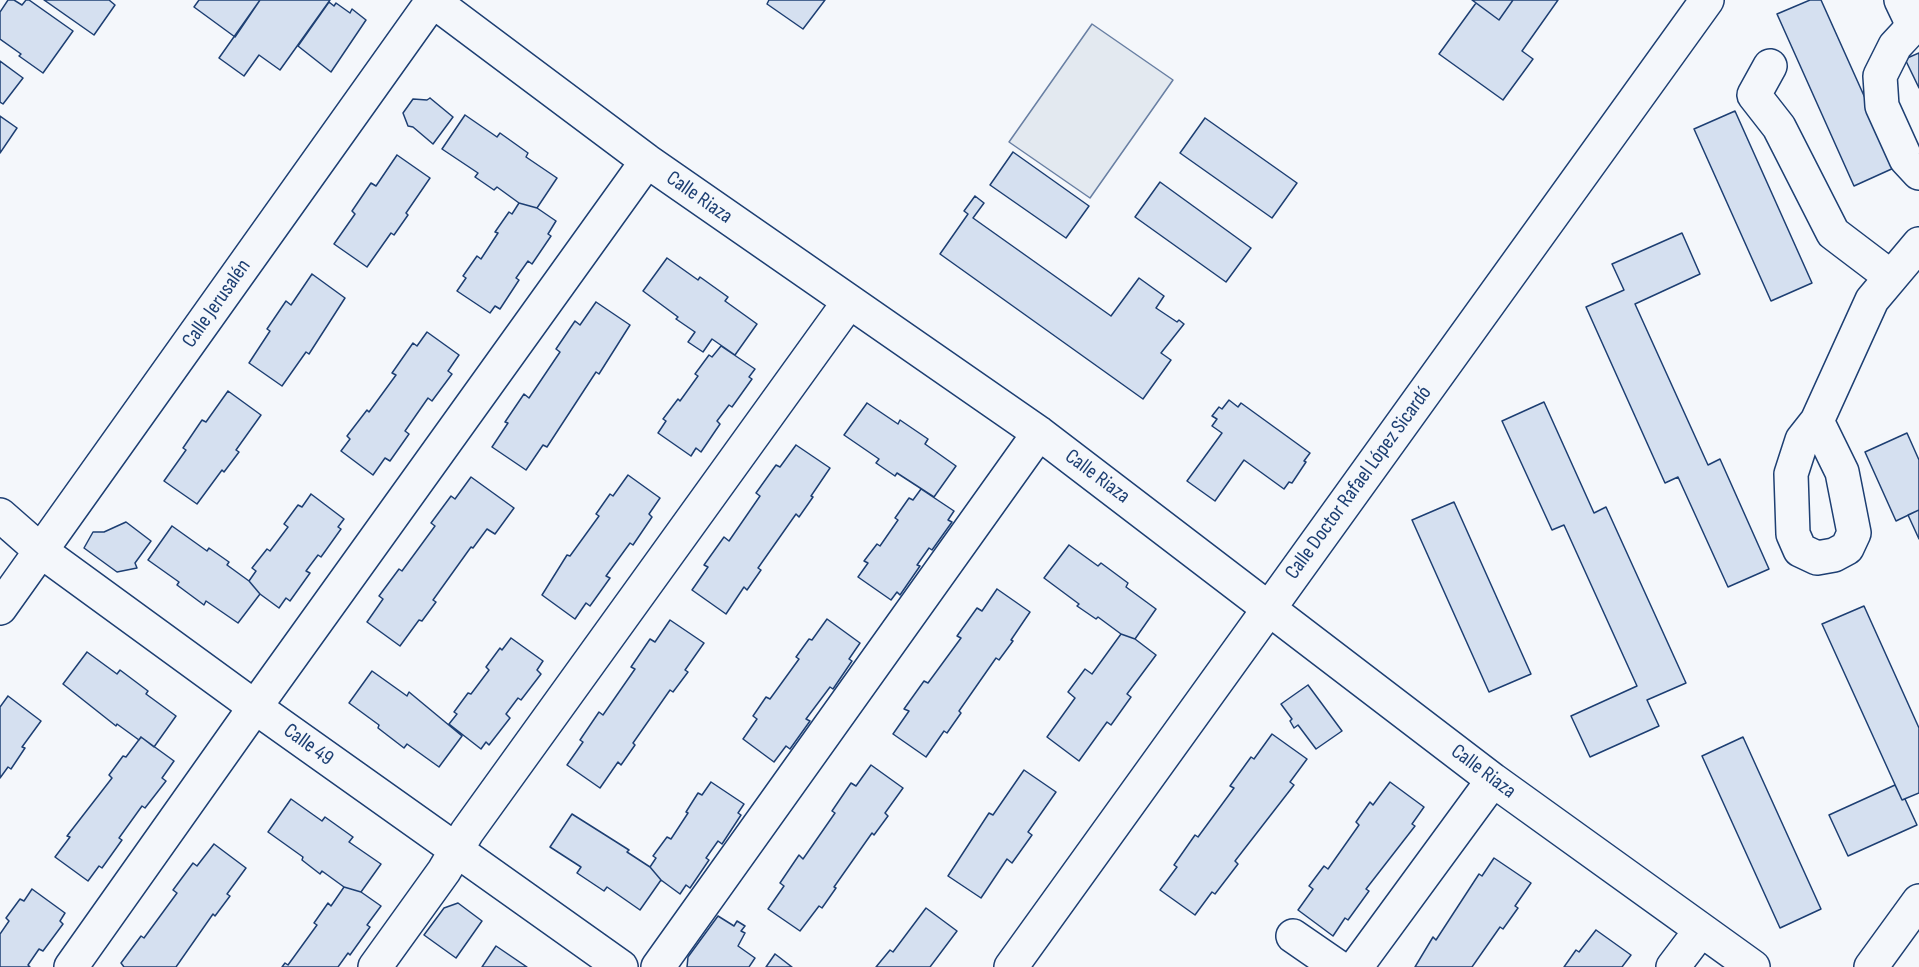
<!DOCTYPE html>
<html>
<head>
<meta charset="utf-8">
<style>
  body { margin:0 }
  canvas { display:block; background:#f4f7fb }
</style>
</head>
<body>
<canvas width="1919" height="967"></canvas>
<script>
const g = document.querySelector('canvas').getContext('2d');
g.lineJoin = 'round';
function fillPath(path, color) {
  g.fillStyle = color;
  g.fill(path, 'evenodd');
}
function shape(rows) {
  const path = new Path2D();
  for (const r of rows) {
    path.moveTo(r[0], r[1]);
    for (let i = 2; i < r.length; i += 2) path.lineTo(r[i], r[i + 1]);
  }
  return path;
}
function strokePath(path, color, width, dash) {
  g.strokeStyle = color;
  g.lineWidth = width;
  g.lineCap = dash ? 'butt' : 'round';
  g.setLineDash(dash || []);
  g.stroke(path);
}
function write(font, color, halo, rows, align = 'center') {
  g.font = font + ' "Sofia Sans Condensed",sans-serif';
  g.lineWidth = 4.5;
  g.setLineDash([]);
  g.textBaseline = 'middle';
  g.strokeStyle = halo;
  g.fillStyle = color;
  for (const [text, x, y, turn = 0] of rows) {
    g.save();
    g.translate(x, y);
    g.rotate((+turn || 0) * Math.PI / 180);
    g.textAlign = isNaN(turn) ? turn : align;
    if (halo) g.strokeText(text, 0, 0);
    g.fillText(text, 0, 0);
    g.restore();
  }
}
const green = shape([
  [1092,24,1173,80,1090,198,1009,142,1092,24]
]);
const building = shape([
  [8,0,14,0,22,5,26,0,29,0,73,31,43,73,19,56,21,54,0,39,0,12,8,0],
  [44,0,109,0,115,5,94,35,44,0],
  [199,0,260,0,235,37,194,7,199,0],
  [260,0,330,0,280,70,259,55,244,76,219,58,260,0],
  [769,0,825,0,803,29,767,4,769,0],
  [1472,0,1513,0,1499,20,1472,0],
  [1513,0,1558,0,1522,51,1533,59,1503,100,1439,54,1476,3,1499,20,1513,0],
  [1810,0,1821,0,1896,167,1854,186,1777,14,1810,0],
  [329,2,334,6,336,3,350,13,352,9,366,20,331,72,298,46,329,2],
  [1919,53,1919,88,1905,59,1919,53],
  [0,61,23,78,3,104,0,102,0,61],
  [430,98,453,117,433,144,413,127,408,126,403,113,413,99,427,100,430,98],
  [1735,111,1812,283,1771,301,1694,129,1735,111],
  [465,115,497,137,500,133,528,153,526,157,557,178,537,208,519,203,497,187,494,190,475,177,478,173,442,149,465,115],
  [0,116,17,128,0,153,0,116],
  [1205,118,1297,183,1272,218,1180,153,1205,118],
  [1013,152,1089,206,1066,238,990,185,1013,152],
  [397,155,430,178,406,213,408,215,394,235,391,233,367,267,334,244,355,214,352,211,371,183,376,186,397,155],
  [1160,182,1251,248,1226,282,1135,217,1160,182],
  [975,196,984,203,973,218,1111,316,1139,278,1164,296,1156,308,1177,322,1179,320,1184,324,1161,353,1171,360,1143,399,940,254,968,214,964,211,975,196],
  [519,203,537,208,556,221,548,234,551,236,532,264,528,261,516,278,519,280,500,309,495,306,490,313,457,291,466,278,463,276,477,256,481,259,498,233,495,232,509,212,512,214,519,203],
  [1682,233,1700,274,1635,304,1708,465,1720,459,1769,569,1728,587,1678,477,1665,483,1586,307,1624,290,1612,264,1682,233],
  [667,258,698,280,700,277,728,297,725,301,757,324,735,355,712,339,703,352,688,342,695,332,676,319,678,317,643,291,667,258],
  [312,274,345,298,309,354,306,352,282,386,249,363,270,331,267,329,286,301,291,305,312,274],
  [596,302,630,325,599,374,596,372,547,447,543,445,526,470,492,447,508,423,505,422,524,394,529,398,560,352,556,349,575,321,580,325,596,302],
  [427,332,459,355,448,371,452,374,432,401,428,398,405,431,409,434,390,461,385,458,373,475,341,451,350,439,347,436,367,410,369,412,396,375,392,373,413,343,417,346,427,332],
  [721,346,755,369,749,377,752,379,732,407,729,405,717,421,720,424,701,452,696,448,691,456,658,433,666,421,663,419,678,399,680,401,698,376,695,374,709,355,712,357,721,346],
  [228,391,261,415,236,450,239,452,224,472,222,470,197,504,164,481,186,450,183,448,202,420,206,422,228,391],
  [1229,400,1238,407,1241,403,1310,453,1304,461,1306,462,1292,483,1289,482,1284,489,1244,460,1215,501,1187,481,1222,433,1212,426,1217,419,1212,416,1219,407,1222,409,1229,400],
  [1544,402,1594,513,1606,507,1686,683,1647,700,1659,726,1590,757,1571,716,1637,686,1564,525,1552,530,1502,421,1544,402],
  [867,403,898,424,900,420,928,439,925,444,956,466,934,497,897,473,895,476,876,463,879,459,844,435,867,403],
  [1907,433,1919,460,1919,510,1896,521,1865,452,1907,433],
  [796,445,830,468,811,496,813,497,799,517,796,514,758,568,761,570,747,590,744,587,726,614,692,590,708,567,704,565,724,537,729,541,760,496,756,493,776,465,780,467,796,445],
  [628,475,660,498,649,514,652,517,633,545,630,543,606,576,610,578,590,606,586,603,575,619,542,595,567,555,570,556,599,516,596,514,610,494,613,496,628,475],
  [471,477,514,508,495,534,487,529,473,548,471,547,433,600,436,602,422,621,419,620,400,646,367,622,383,599,379,596,399,569,402,571,435,526,431,523,451,496,455,499,471,477],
  [921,489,954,511,948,520,952,522,932,550,929,548,917,565,920,566,900,595,897,592,891,600,858,577,868,563,864,561,877,544,880,546,898,520,895,518,909,498,913,500,921,489],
  [311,494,344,519,338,527,341,529,321,557,318,555,306,571,310,573,290,601,286,598,279,608,260,594,249,581,256,571,252,568,267,549,270,551,288,527,284,524,298,505,302,507,311,494],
  [1454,502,1531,674,1489,692,1412,520,1454,502],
  [1919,510,1919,539,1908,515,1919,510],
  [126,522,151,541,135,563,137,568,117,572,84,548,93,532,104,532,126,522],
  [172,526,207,551,209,548,229,562,227,565,249,581,260,594,238,623,206,601,204,605,177,585,179,582,148,560,172,526],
  [1069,545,1098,566,1101,563,1128,583,1126,587,1156,609,1135,639,1121,634,1098,617,1096,619,1077,606,1079,604,1044,578,1069,545],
  [997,589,1030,612,1011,640,1013,641,999,660,996,658,959,711,961,713,947,733,944,731,926,757,893,734,909,711,904,709,924,681,928,683,961,638,957,636,977,608,982,611,997,589],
  [1864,606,1919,728,1919,793,1902,800,1822,624,1864,606],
  [827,619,860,643,849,659,852,661,833,689,830,687,806,719,810,721,790,749,786,746,774,762,743,739,757,719,753,716,766,697,770,699,799,659,796,657,809,639,812,640,827,619],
  [670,620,704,643,685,670,688,672,673,692,670,690,633,743,635,745,621,765,618,762,600,788,567,765,583,742,580,740,599,712,603,715,635,669,631,667,650,639,655,642,670,620],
  [1121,634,1135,639,1156,655,1127,694,1131,697,1111,725,1107,722,1079,761,1047,737,1075,698,1068,692,1085,669,1092,674,1121,634],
  [511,638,543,661,537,670,541,674,521,700,518,698,506,714,510,718,489,745,486,742,481,749,449,724,457,714,454,712,468,693,471,694,489,670,486,667,500,648,502,650,511,638],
  [87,652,117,674,120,670,148,691,146,694,176,716,154,747,141,737,139,740,117,724,116,726,63,684,87,652],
  [372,671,407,696,409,692,462,736,439,767,407,744,404,748,378,728,379,725,349,703,372,671],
  [1308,685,1342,731,1316,749,1298,725,1294,728,1290,721,1292,719,1281,704,1308,685],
  [8,696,41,721,22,747,25,748,11,769,8,767,0,778,0,707,8,696],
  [1272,734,1307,759,1290,782,1294,785,1235,861,1238,864,1215,894,1212,892,1195,915,1160,890,1177,867,1174,865,1195,835,1198,837,1234,788,1230,786,1251,757,1254,759,1272,734],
  [141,737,174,761,162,778,166,781,145,808,142,806,119,838,122,840,102,868,99,866,88,881,55,857,70,837,67,836,112,778,109,775,123,756,126,757,141,737],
  [1743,737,1821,909,1780,928,1702,756,1743,737],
  [871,765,903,788,885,813,888,816,874,835,872,833,834,887,836,888,822,908,819,906,800,931,768,909,784,886,780,883,799,855,803,859,835,813,832,811,851,783,856,786,871,765],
  [1024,770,1056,792,1028,832,1032,835,1012,863,1007,859,981,898,948,876,989,813,993,815,1024,770],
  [711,782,744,804,738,813,741,815,722,844,718,841,706,858,709,860,690,888,686,885,680,894,661,880,650,867,656,858,653,856,667,837,671,839,688,813,686,812,698,793,702,795,711,782],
  [1390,782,1424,807,1412,824,1415,826,1366,889,1369,891,1348,920,1345,918,1333,936,1298,910,1313,889,1309,886,1324,866,1328,869,1359,825,1356,822,1370,802,1373,805,1390,782],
  [1895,785,1902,800,1905,799,1917,825,1848,856,1829,815,1895,785],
  [291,799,322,821,325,817,353,837,349,842,381,864,361,892,344,887,322,871,320,874,302,860,303,857,268,832,291,799],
  [572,814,629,850,627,852,650,867,661,880,640,910,607,887,604,891,577,873,581,867,550,847,572,814],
  [214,844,246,868,227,894,230,896,215,916,213,914,176,967,124,967,121,963,141,936,144,938,177,893,173,890,193,863,197,866,214,844],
  [1494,858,1531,883,1515,906,1518,908,1503,929,1500,927,1472,967,1415,967,1433,937,1436,940,1479,874,1482,876,1494,858],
  [344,887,361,892,381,906,367,925,370,927,350,955,348,953,338,967,282,967,285,963,288,965,317,925,314,923,328,903,331,906,344,887],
  [32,889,65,913,60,921,63,924,43,951,39,949,28,965,30,967,0,967,0,934,9,921,6,918,20,899,24,901,32,889],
  [458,903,482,921,456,958,424,935,444,908,458,903],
  [926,908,957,931,930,967,876,967,890,950,893,952,926,908],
  [718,916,734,926,737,921,745,926,741,931,745,933,738,946,755,958,749,967,687,967,688,957,718,916],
  [1596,930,1631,955,1622,967,1564,967,1576,950,1579,952,1596,930],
  [496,946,527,967,482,967,496,946],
  [775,954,779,957,792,967,766,967,775,954]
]);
const minor = shape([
  [432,0,647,161,1039,433,1493,780,1753,967],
  [1901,0,1911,21,1908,32,1895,46,1880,76,1882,106,1906,159,1919,173],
  [1770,66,1754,95,1779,127,1833,233,1891,277],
  [1817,421,1842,472,1854,533,1847,548,1834,555,1817,558,1800,550,1793,534,1791,474,1802,440,1817,421,1872,300,1919,244],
  [0,515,41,551,255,707,621,967],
  [0,608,433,0],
  [1293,936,1338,967],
  [71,967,255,707,647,161],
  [375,967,444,871,467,832,849,302],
  [658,967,1039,433],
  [1011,967,1707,0],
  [1356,967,1493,780],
  [1673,967,1701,930],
  [1871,967,1919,901]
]);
const streetNames = [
  ["Calle Riaza",699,198,35],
  ["Calle Jerusalén",217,304,-55],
  ["Calle Riaza",1097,477,37],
  ["Calle Doctor Rafael López Sicardó",1359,483,-54],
  ["Calle 49",308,745,36],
  ["Calle Riaza",1483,772,37]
];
fillPath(green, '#e3e9f0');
strokePath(green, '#687fa3', 1.5);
fillPath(building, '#d5e0f0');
strokePath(building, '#1d3f73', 1.5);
strokePath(minor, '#1d3f73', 36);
strokePath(minor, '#f4f7fb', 33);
write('21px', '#1d3f73', '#f4f7fb', streetNames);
</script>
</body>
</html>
